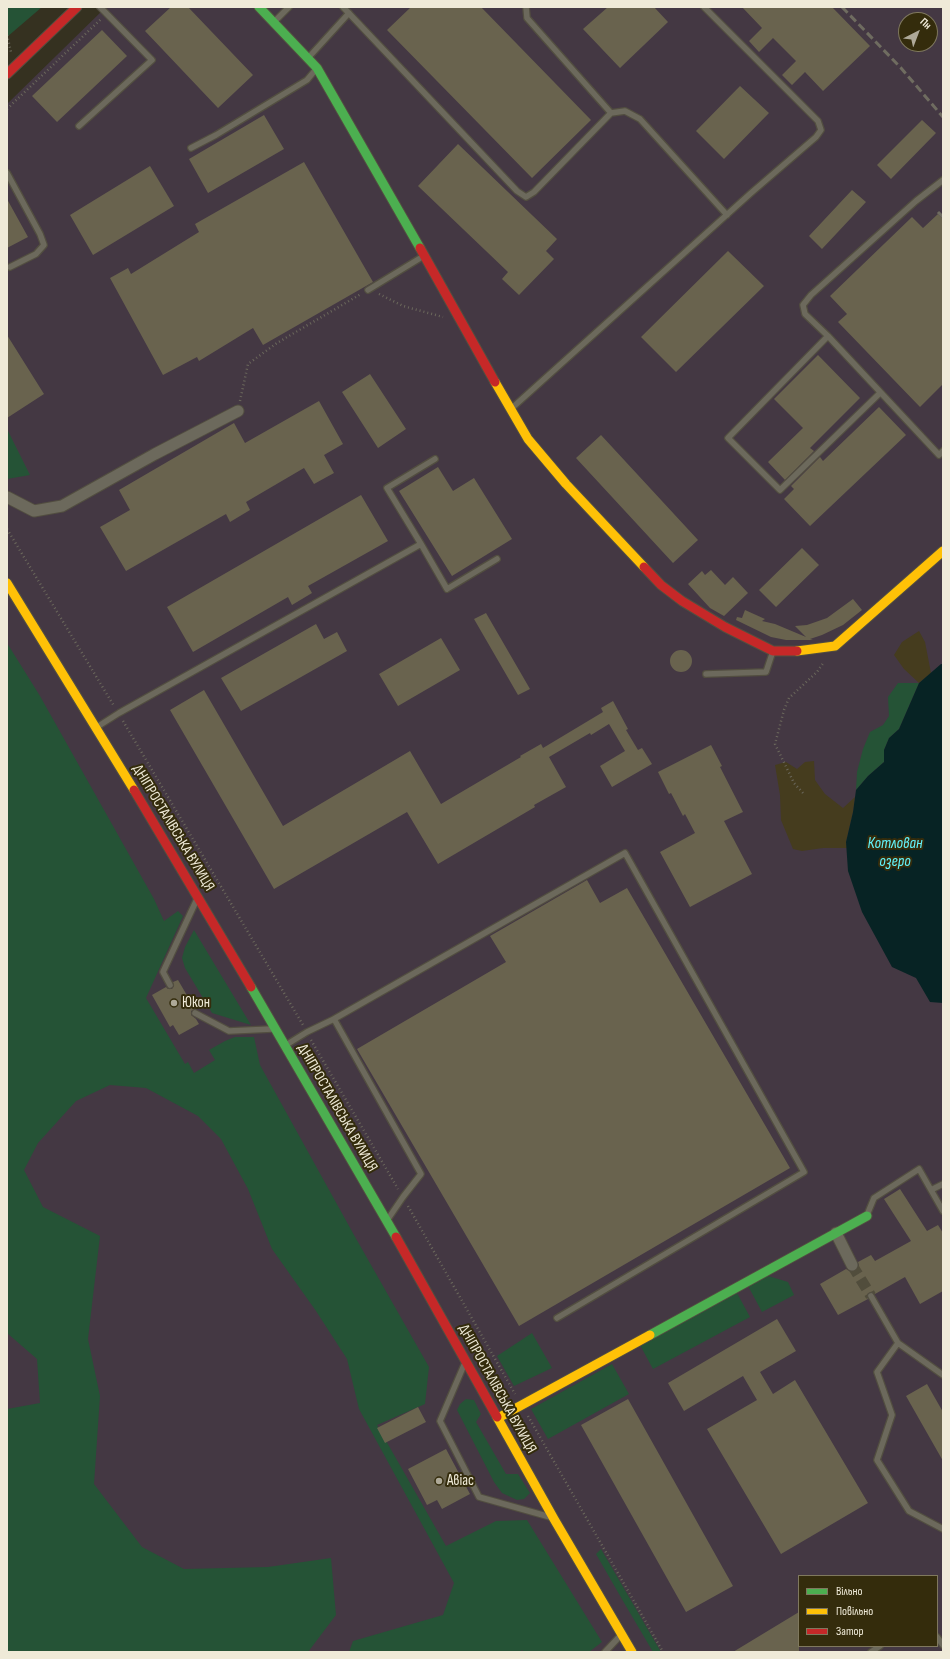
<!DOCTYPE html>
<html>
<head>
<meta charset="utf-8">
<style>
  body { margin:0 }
  #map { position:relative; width:950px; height:1659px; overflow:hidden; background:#353120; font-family:"Sofia Sans Condensed",sans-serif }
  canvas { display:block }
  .frame { position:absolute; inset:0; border:8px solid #efead8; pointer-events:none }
  .legend { position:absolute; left:798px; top:1575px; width:140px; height:72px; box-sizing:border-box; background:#342c0c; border:1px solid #7f785e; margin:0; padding:5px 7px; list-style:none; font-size:12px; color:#efead8 }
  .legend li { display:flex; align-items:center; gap:8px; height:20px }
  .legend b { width:20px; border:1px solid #7f785e }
  .north { position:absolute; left:898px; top:12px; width:40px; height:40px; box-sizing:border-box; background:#342c0c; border:1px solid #7f785e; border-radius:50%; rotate:42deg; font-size:11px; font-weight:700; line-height:16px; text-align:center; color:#efead8 }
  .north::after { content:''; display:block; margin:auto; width:14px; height:18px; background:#aea998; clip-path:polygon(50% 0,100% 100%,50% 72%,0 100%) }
</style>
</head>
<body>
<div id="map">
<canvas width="950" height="1659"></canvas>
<div class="frame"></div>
<ul class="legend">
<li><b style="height:5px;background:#4caf50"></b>Вільно</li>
<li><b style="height:5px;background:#ffc107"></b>Повільно</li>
<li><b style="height:5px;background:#c62828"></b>Затор</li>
</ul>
<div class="north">Пн</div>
</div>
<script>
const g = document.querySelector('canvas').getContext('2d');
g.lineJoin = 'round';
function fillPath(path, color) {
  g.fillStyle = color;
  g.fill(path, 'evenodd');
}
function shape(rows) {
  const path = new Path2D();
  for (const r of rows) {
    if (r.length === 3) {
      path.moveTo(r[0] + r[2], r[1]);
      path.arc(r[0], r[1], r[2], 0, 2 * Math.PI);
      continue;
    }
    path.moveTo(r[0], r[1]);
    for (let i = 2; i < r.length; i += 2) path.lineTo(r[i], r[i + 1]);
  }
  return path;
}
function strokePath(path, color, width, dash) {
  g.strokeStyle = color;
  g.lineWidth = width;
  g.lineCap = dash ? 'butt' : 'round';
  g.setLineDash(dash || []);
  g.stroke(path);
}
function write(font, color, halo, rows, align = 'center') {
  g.font = font + ' "Sofia Sans Condensed",sans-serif';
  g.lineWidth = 4;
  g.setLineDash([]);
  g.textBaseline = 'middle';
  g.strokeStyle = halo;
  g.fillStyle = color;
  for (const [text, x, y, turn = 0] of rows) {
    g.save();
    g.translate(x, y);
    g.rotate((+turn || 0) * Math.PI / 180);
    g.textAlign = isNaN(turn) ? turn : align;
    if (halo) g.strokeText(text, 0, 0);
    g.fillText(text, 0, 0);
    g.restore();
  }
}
const industrial = shape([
  [106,7,943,7,943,1652,7,1652,7,104],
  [906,20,930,20,930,44,906,44],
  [799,1576,937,1576,937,1646,799,1646]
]);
const green = shape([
  [7,7,42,7,7,37],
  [7,429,30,475,7,479],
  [7,643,40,696,154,899,164,921,178,911,183,916,146,998,185,1064,188,1062,194,1073,215,1060,209,1050,225,1041,235,1037,254,1037,260,1065,354,1235,429,1367,425,1404,377,1425,446,1546,496,1521,527,1520,602,1642,589,1652,524,1652,522,1650,520,1652,349,1652,353,1641,443,1615,454,1583,359,1409,347,1359,316,1311,272,1249,248,1189,221,1139,198,1116,146,1088,110,1085,76,1101,38,1143,24,1170,43,1207,100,1236,88,1339,100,1396,94,1484,142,1547,184,1569,268,1567,331,1558,336,1615,308,1652,7,1652,7,1409,40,1403,37,1359,7,1333],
  [898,683,919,683,899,729,889,738,884,750,884,762,868,776,856,790,857,772,863,749,870,732,883,725,889,716,888,697],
  [194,930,251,1025,212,1013,185,968,182,958,185,947],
  [765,1275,788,1282,794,1295,762,1312,747,1284],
  [737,1293,750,1317,653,1369,640,1345],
  [532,1333,552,1368,514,1386,497,1356],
  [612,1364,629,1394,548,1439,531,1409],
  [466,1399,474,1400,481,1414,476,1422,506,1474,518,1474,530,1493,524,1499,517,1500,502,1493,494,1482,457,1410,460,1404],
  [601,1549,661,1652,653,1652,623,1601,596,1554]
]);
const sand = shape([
  [919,631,925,642,931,673,919,683,904,669,894,655,902,642],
  [814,761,815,780,825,794,843,808,855,797,853,812,846,842,847,848,823,848,802,851,793,849,781,820,780,795,775,765,786,762,797,769,805,762]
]);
const water = shape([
  [941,664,943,664,943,1003,930,1002,916,978,892,967,862,912,848,871,846,842,853,812,856,790,868,776,884,762,884,750,889,738,899,729,919,683]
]);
const building = shape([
  [171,7,188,7,253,75,218,108,145,31],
  [411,7,481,7,591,120,532,178,387,30],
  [608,7,654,7,668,22,620,68,583,29],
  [742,7,832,7,870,46,823,91,805,72,792,85,782,75,796,61,773,38,759,52,749,41,762,28],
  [102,30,127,56,57,122,32,96],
  [740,86,769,113,724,159,696,131],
  [264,115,284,149,208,193,189,159],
  [922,120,936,133,891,179,877,165],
  [458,144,557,239,546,251,554,259,519,295,502,279,508,272,418,186],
  [304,162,373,282,263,345,253,328,199,361,197,357,163,375,110,278,128,268,131,274,199,232,195,224],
  [150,166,174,206,93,255,70,215],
  [852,190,866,202,822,249,809,236],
  [7,199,28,237,7,248],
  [938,214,943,219,943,384,920,407,838,322,847,314,830,296,912,217,923,228],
  [728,251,764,286,676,372,641,337],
  [7,335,44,394,7,418],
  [818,355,860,398,810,448,814,451,785,480,768,462,803,428,774,399],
  [370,374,406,429,378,448,342,392],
  [319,401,343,444,324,455,334,473,314,484,304,468,246,502,250,510,230,522,226,514,126,571,100,527,130,510,119,490,234,423,245,443],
  [879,407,906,435,810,526,784,499,794,489,791,486,820,457,823,461],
  [601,435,698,540,673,563,576,458],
  [438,467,453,491,474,478,512,539,452,576,399,491],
  [361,495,388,541,308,586,312,593,292,605,288,597,193,652,167,607],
  [802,548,819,565,776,607,759,590],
  [711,570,725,585,733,577,748,593,724,616,710,608,688,584,702,571,705,575],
  [853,599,862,610,843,625,822,635,810,639,813,640,786,640,771,637,736,620,737,617,742,618,745,610,765,619,762,621,775,624,806,637,795,626,807,625,827,618],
  [486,613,530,689,518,695,474,619],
  [316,624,324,639,337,632,347,651,241,711,221,678],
  [441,638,460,670,398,706,379,674],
  [681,661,11],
  [204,690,283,826,410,751,441,804,521,757,520,756,541,744,543,748,603,712,601,708,613,701,628,729,626,730,638,750,642,748,652,764,612,787,600,766,625,751,609,724,591,735,590,733,549,757,566,787,534,805,535,807,438,864,407,812,274,889,170,710],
  [711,745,722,766,720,767,743,812,724,821,752,874,690,907,660,852,695,833,685,814,683,816,671,793,669,794,658,772],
  [587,880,600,903,627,888,790,1168,519,1326,357,1049,506,962,490,936],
  [178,980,195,1009,191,1011,191,1015,196,1019,199,1024,179,1035,173,1025,170,1027,152,995,166,987,168,989,172,989,174,986,173,982],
  [900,1189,927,1231,938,1225,943,1233,943,1291,920,1304,905,1277,875,1294,873,1292,869,1293,867,1296,868,1299,838,1315,820,1284,846,1269,851,1272,855,1271,859,1266,858,1262,871,1255,875,1261,911,1241,884,1199],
  [777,1319,796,1351,760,1372,773,1394,795,1380,868,1503,781,1554,707,1429,757,1400,743,1376,684,1411,668,1383],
  [927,1384,943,1412,943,1461,906,1396],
  [628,1399,733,1586,686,1612,581,1425],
  [418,1407,426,1422,385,1443,377,1428],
  [446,1449,470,1494,442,1509,437,1500,427,1505,408,1469],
  [799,1612,799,1652,733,1652]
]);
const streetTunnel = shape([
  [852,1265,871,1296]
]);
const path = shape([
  [7,35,11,52],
  [7,109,101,19],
  [379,294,403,306,443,317],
  [240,401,248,364,277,343,361,294],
  [7,529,114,706],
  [123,721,303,1025],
  [803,793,794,783,775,744,784,710,789,698,817,672,824,662],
  [311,1040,398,1189],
  [408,1206,515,1394],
  [528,1416,663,1652]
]);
const lane = shape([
  [343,7,517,191,526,197,534,192,611,113,625,111,640,119,727,215],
  [526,7,527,18,611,113],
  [274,22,289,7],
  [309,57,349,13],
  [79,126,152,60,100,7],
  [191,148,216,135,307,80,317,68],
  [7,173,40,234,44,245,36,254,10,267],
  [943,180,916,201,811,295,803,305,805,314,828,336,939,455,943,451],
  [368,290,422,257],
  [828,336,728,438,780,490,880,393],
  [512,408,751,193,816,137,821,130,818,121,704,7],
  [435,459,387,488,421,544,447,589,497,559],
  [706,674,766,672,773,651],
  [97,727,119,713,421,544],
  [170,985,163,972,197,899],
  [195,1013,229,1031,272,1029],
  [334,1019,625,853,804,1172,557,1318],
  [286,1045,307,1032,334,1019,421,1174,403,1197,388,1219],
  [931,1190,943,1184],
  [867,1215,874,1198,919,1169,943,1211],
  [871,1296,898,1343,943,1375],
  [898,1343,877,1372,892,1415,877,1460,909,1511,943,1529],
  [464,1365,440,1421,479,1497,550,1517],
  [937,1637,943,1645],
  [605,1652,621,1635],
  [871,1652,880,1646]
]);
const street = shape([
  [7,497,34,511,62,506,155,454,238,411],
  [836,1233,852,1265]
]);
const fast = shape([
  [259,7,317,68,420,248],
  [251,987,396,1237],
  [650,1335,867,1216]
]);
const slow = shape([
  [495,382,528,439,566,484,644,567],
  [7,583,134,790],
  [797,651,835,646,943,551],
  [497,1417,554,1519,632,1652],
  [498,1418,650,1335]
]);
const jam = shape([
  [7,74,77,7],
  [420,248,495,382],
  [644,567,661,585,682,601,725,627,773,651,797,651],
  [134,790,251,987],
  [396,1237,497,1417]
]);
const rail = shape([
  [842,7,901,68,943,117],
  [938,212,943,217]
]);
const markers = [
  [174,1003,4,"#aea998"],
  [439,1481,4,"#aea998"]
];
const streetNames = [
  ["ДНІПРОСТАЛІВСЬКА ВУЛИЦЯ",173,828,59],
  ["ДНІПРОСТАЛІВСЬКА ВУЛИЦЯ",337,1108,60],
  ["ДНІПРОСТАЛІВСЬКА ВУЛИЦЯ",497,1389,61]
];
const poiNames = [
  ["Юкон",182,1003],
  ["Авіас",447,1481]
];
const waterNames = [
  ["Котлован",895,844],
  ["озеро",895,862]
];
fillPath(industrial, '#443843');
fillPath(green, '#255336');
fillPath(sand, '#453c1e');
fillPath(water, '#072324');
fillPath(building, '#69634e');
strokePath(streetTunnel, '#514d3c', 11, [11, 5.5]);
strokePath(lane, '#524e40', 8);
strokePath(street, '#524e40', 13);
strokePath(fast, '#524e40', 11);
strokePath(slow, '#524e40', 11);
strokePath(jam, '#524e40', 11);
strokePath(path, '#6b685c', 2.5, [1, 3]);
strokePath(lane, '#6c695c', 5.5);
strokePath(street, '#6c695c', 11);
strokePath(fast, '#4caf50', 9);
strokePath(slow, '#ffc107', 9);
strokePath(jam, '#c62828', 9);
strokePath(rail, '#6f6c60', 3, [8, 4]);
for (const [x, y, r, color] of markers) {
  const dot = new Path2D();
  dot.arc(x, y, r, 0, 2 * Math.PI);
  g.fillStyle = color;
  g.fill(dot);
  strokePath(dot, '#342c0c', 1.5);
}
write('15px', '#efead8', '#342c0c', streetNames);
write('15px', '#efead8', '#342c0c', poiNames, 'left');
write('italic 16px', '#62f3fb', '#342c0c', waterNames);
</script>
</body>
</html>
